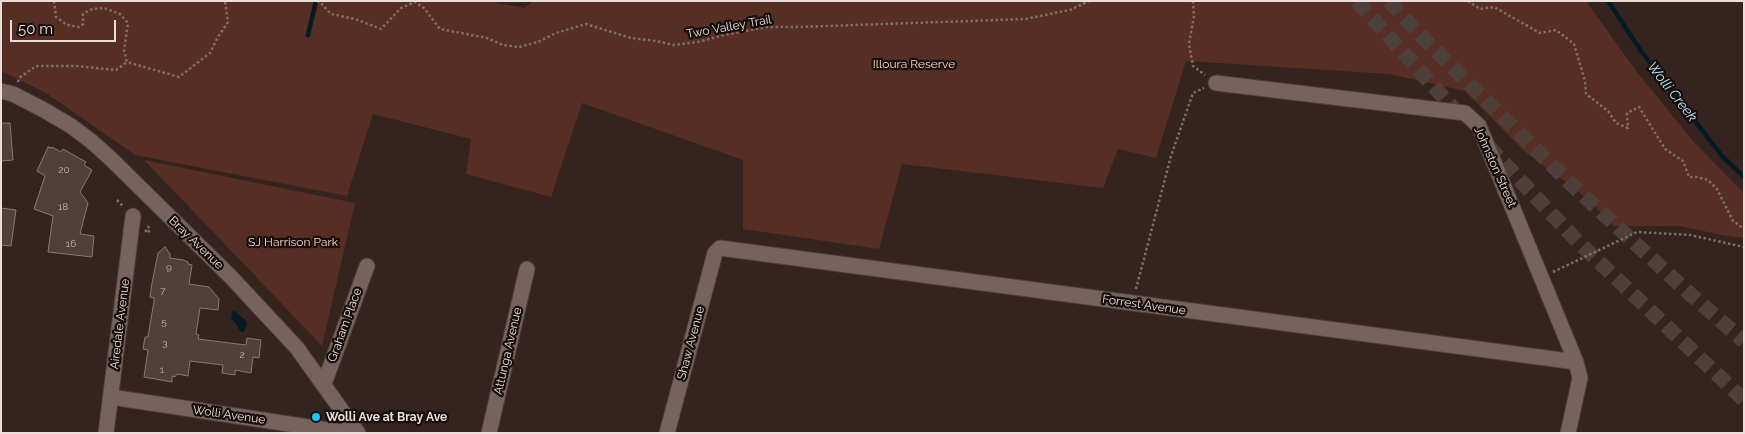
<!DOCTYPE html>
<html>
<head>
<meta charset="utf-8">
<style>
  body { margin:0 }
  #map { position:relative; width:1745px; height:434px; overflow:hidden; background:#34231e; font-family:Raleway,sans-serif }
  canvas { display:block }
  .frame { position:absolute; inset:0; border:2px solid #eadeda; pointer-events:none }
  .scale { position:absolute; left:10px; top:20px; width:106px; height:22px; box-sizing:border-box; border:2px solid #eadeda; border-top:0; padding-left:6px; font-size:15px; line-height:18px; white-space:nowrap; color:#eadeda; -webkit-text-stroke:4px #160e0c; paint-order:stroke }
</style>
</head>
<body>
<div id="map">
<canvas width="1745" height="434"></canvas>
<div class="frame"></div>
<div class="scale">50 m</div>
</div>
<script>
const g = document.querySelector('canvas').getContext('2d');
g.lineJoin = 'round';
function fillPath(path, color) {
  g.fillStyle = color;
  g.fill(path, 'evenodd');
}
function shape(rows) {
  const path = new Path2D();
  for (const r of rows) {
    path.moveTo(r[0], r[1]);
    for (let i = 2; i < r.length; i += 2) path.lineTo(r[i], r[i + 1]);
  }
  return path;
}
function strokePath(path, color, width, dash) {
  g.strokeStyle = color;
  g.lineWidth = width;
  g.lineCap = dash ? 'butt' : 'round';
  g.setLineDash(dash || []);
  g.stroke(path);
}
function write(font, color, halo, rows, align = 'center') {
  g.font = font + ' Raleway,sans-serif';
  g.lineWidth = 4.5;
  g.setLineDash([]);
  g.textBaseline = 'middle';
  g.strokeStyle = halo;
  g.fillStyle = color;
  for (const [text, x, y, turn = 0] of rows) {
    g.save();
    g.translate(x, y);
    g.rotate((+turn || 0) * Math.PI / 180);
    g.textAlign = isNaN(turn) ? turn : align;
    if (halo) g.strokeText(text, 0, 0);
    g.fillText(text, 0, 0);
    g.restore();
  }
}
const green = shape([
  [1,1,486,1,525,8,533,1,1586,1,1637,72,1693,141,1744,193,1744,238,1722,235,1679,226,1614,226,1588,199,1524,151,1465,91,1389,74,1186,61,1156,158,1118,149,1103,188,902,164,879,249,743,229,743,160,582,103,551,197,466,174,471,139,373,114,347,196,135,155,46,93,1,71],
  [144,160,355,203,322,346,239,259]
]);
const water = shape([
  [235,311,247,322,244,332,240,331,237,325,231,319,232,312]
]);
const stream = shape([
  [1608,1,1641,51,1722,156,1744,177],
  [308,35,316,1]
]);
const building = shape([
  [1,123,10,123,13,160,1,161,1,123],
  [48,147,51,148,52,147,61,152,63,149,86,162,84,165,92,170,80,192,88,203,80,234,94,236,92,257,48,252,53,216,34,209,45,176,37,171,48,147],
  [1,208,16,210,11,246,1,245,1,208],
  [165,247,170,254,170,258,183,260,188,262,188,264,192,265,189,284,209,287,219,299,218,310,200,308,196,334,199,335,198,339,246,345,247,338,261,340,259,358,253,357,251,373,235,370,235,375,222,373,223,365,190,361,188,376,177,374,175,377,172,376,172,382,144,377,148,350,143,349,145,337,148,337,154,301,154,298,150,297,152,283,158,253,165,247]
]);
const highwayTunnel = shape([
  [1357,1,1462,118],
  [1389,1,1429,44,1572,185,1690,294,1744,341],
  [1488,146,1577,241,1744,400]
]);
const path = shape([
  [54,1,56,17,67,25,79,27,83,24,83,14,92,9,104,8,120,14,128,23,124,51,127,62,179,77,210,53,218,37,228,22,225,1],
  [317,1,320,2,331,14,355,19,381,29,401,8,415,2,424,8,440,29,487,38,503,45,519,47,538,42,556,33,586,24,631,38,656,41,673,45,698,42,724,35,767,27,800,27,1025,19,1070,10,1089,1],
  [1193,1,1194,16,1189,44,1193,66,1205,75],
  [1468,1,1480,9,1494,7,1540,33,1556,30,1574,44,1585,81,1586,94,1608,111,1616,123,1628,128,1627,113,1639,107,1665,149,1683,161,1689,177,1697,177,1708,180,1717,189,1733,221,1744,229],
  [18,82,19,78,36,66,76,66,116,70,127,62],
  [117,200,123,206],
  [145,230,148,233,150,229,146,224],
  [1553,272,1637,232,1690,235,1744,247],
  [1136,289,1171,156,1193,93,1204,88]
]);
const minor = shape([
  [1216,83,1465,113,1479,126,1576,362,1580,378,1568,433],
  [1,91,13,94,44,110,71,126,91,141,111,159,231,277,297,348,358,433],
  [324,384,367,266],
  [111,397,348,433],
  [106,433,133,216],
  [489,433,527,269],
  [667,433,715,253,720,248,1576,362]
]);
const markers = [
  [316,417,5,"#0ecafa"]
];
const numberNames = [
  ["20",64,170],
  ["18",63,207],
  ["16",71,244],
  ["9",169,267],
  ["7",163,291],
  ["5",164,322],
  ["3",165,343],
  ["2",242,355],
  ["1",162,370]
];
const streetNames = [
  ["Two Valley Trail",729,27,-10],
  ["Johnston Street",1495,167,66],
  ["Bray Avenue",196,243,44],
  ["Forrest Avenue",1144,305,8],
  ["Airedale Avenue",120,324,-83],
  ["Graham Place",345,325,-70],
  ["Shaw Avenue",691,343,-75],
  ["Attunga Avenue",508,351,-77],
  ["Wolli Avenue",229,415,8]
];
const parkNames = [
  ["Illoura Reserve",914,64],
  ["SJ Harrison Park",293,242]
];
const poiNames = [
  ["Wolli Ave at Bray Ave",326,417]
];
const waterNames = [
  ["Wolli Creek",1672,92,52]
];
fillPath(green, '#572e23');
fillPath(water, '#031c24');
strokePath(stream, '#031c24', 4.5);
fillPath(building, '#523f39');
strokePath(building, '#8c7771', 1);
strokePath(highwayTunnel, '#4f3f3a', 15, [15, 8]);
strokePath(minor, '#4d3e3a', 17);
strokePath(path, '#7d6e6a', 2.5, [2.5, 2.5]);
strokePath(minor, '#77625d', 15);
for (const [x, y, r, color] of markers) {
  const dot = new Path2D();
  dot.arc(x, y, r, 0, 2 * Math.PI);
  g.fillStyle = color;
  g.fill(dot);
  strokePath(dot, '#160e0c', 2);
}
write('10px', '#c4b6b2', null, numberNames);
write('12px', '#eadeda', '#160e0c', streetNames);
write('12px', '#fdd5ca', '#160e0c', parkNames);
write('bold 12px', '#eadeda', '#160e0c', poiNames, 'left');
write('italic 14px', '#bce5f4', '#160e0c', waterNames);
</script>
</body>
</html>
